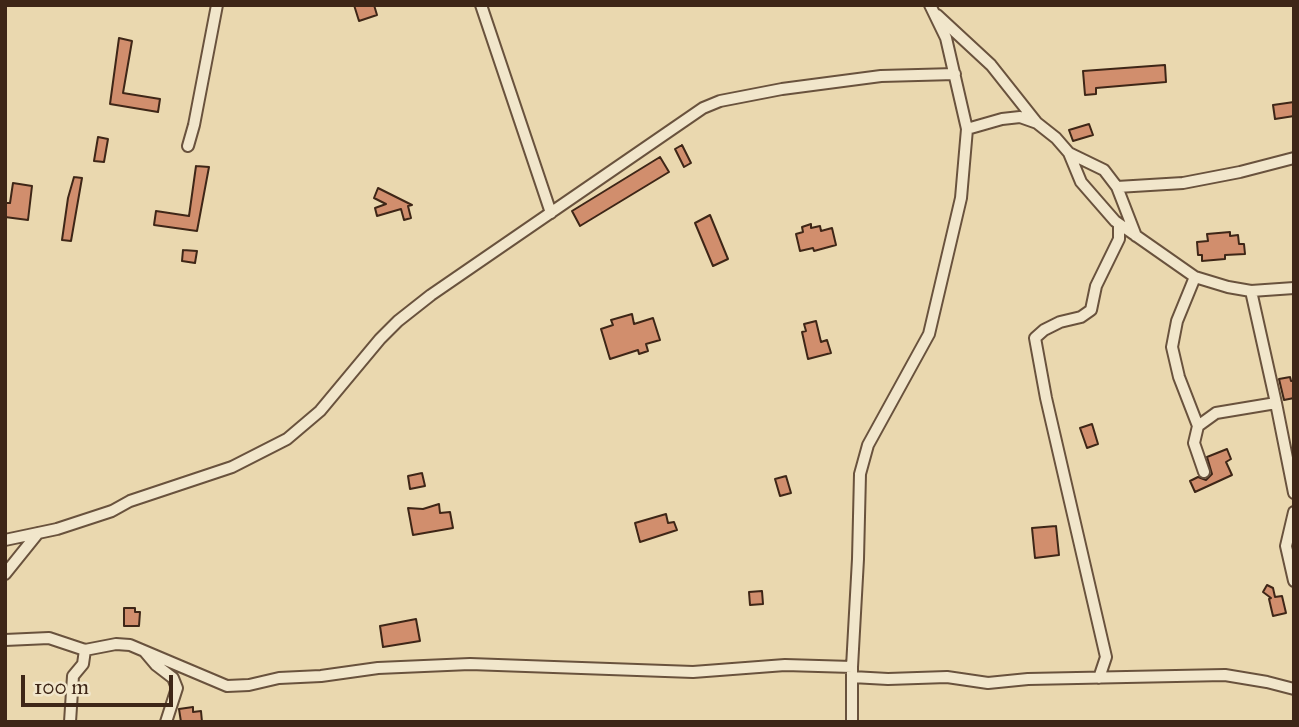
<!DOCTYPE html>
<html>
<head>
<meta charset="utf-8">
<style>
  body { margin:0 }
  #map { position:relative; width:1299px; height:727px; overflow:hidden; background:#ead8af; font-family:"IM FELL Great Primer",serif }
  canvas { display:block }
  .frame { position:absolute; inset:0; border:7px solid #3e2617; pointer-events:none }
  .scale { position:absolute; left:21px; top:675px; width:152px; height:32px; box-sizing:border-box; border:4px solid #3e2617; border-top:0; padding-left:9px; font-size:21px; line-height:24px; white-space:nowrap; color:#3e2617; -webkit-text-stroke:5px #f1e6cb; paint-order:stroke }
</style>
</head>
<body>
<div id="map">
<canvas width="1299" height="727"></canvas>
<div class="frame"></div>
<div class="scale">100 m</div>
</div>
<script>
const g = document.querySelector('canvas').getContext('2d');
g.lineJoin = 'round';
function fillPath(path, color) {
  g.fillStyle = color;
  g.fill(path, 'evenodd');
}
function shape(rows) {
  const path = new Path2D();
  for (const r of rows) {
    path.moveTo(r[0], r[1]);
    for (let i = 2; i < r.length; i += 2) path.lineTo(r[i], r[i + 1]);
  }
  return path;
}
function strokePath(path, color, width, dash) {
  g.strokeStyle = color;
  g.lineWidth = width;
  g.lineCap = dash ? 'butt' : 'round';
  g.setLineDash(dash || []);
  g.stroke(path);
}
const building = shape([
  [354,5,374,5,377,15,359,21,354,5],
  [119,38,132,41,123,93,160,99,158,112,110,104,119,38],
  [1165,65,1166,82,1096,88,1096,94,1085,95,1083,71,1165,65],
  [1294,102,1294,116,1275,119,1273,105,1294,102],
  [1089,124,1093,135,1073,141,1069,130,1089,124],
  [98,137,108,139,104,162,94,161,98,137],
  [682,145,691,163,684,167,675,149,682,145],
  [660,157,669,172,580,226,572,211,660,157],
  [196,166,209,167,197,231,154,225,156,211,189,216,196,166],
  [74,177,82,178,71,241,62,240,68,198,74,177],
  [13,183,32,186,28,220,5,217,5,203,10,203,13,183],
  [378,188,412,205,408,206,411,218,404,220,401,209,377,216,375,208,386,204,374,198,378,188],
  [710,215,728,259,713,266,695,223,710,215],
  [811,224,811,228,820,226,821,231,832,228,836,245,814,251,813,248,800,251,796,234,803,232,802,227,811,224],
  [1230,232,1230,236,1238,235,1239,244,1244,244,1245,254,1225,255,1225,259,1202,261,1202,255,1198,255,1197,242,1208,241,1207,234,1230,232],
  [183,250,197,251,195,263,182,261,183,250],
  [632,314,634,324,653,318,660,340,646,344,648,351,639,354,638,350,610,359,601,329,613,325,611,320,632,314],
  [816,321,821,342,827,340,831,353,808,359,802,332,806,331,804,324,816,321],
  [1290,377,1291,381,1294,381,1294,398,1284,400,1279,379,1290,377],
  [1092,424,1098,444,1087,448,1080,428,1092,424],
  [1227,449,1231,459,1226,462,1232,475,1195,492,1190,481,1198,477,1206,480,1212,474,1207,457,1227,449],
  [422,473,425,486,410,489,408,476,422,473],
  [786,476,791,493,780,496,775,479,786,476],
  [439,504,440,513,450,512,453,528,413,535,408,508,423,509,439,504],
  [666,514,668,523,674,522,677,530,640,542,635,523,666,514],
  [1056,526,1059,555,1035,558,1032,528,1056,526],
  [1267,585,1273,588,1275,597,1282,596,1286,613,1273,616,1269,599,1271,598,1263,592,1267,585],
  [762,591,763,604,750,605,749,592,762,591],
  [124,608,135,608,135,612,140,612,139,626,124,626,124,608],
  [416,619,420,641,383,647,380,626,416,619],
  [193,707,193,712,201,711,202,722,181,722,179,709,193,707]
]);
const minor = shape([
  [481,5,551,213],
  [937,15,991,65,1037,123],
  [967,129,1002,119,1020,117,1037,123,1056,138,1069,153,1081,182,1115,221,1195,277,1228,287,1251,291,1294,288],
  [188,146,194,125,217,5],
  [1069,153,1104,170,1117,187,1136,236],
  [1117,187,1183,183,1240,172,1294,158],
  [1195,277,1177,321,1172,347,1179,377,1198,426],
  [1276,403,1294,493],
  [1204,472,1194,443,1198,426,1216,413,1276,403,1251,291],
  [1294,512,1286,546,1294,581],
  [5,540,57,529,112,511,130,501,232,467,287,439,320,411,380,339,398,321,431,295,703,108,720,101,782,89,881,76,955,74],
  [5,574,38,533],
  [5,640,49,638,85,650,116,644,130,645,227,686,249,685,279,678,321,676,378,668,470,664,693,672,785,665,852,667],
  [145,652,156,665,173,678,177,688,166,722],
  [852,677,888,679,947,677,988,683,1028,679,1225,675,1267,682,1294,689],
  [1099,678,1106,657,1046,398,1035,338,1044,330,1060,322,1081,317,1091,310,1096,286,1119,239,1119,224],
  [70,722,73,676,83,664,85,650],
  [852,722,852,667,858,559,860,474,868,445,929,334,961,198,967,129,946,38,930,5]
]);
fillPath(building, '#d18e6d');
strokePath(building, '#3e2617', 2);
strokePath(minor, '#69523d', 14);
strokePath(minor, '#f1e6cb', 10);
</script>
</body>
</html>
